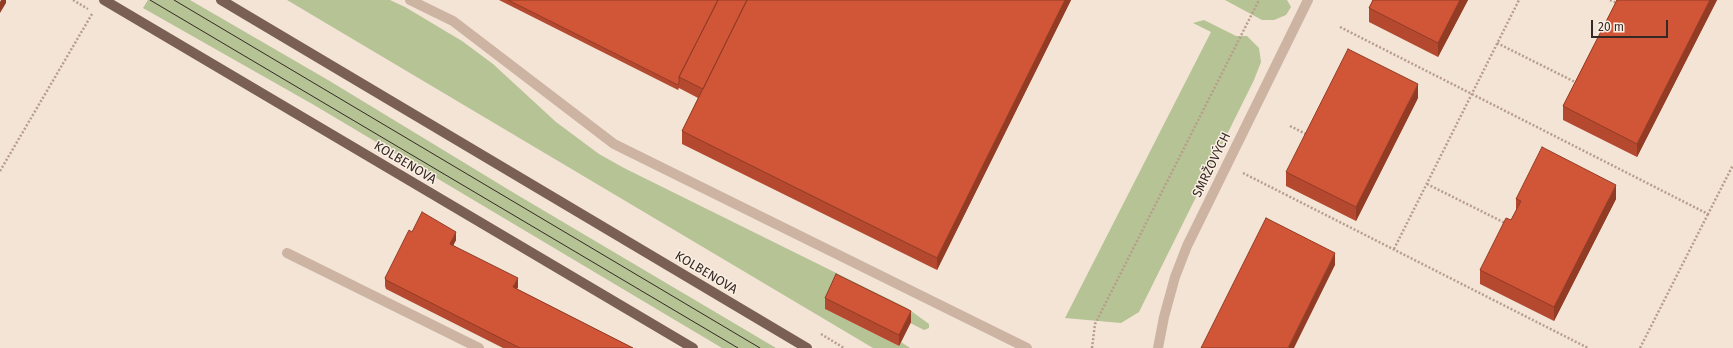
<!DOCTYPE html>
<html>
<head>
<meta charset="utf-8">
<style>
  body { margin:0 }
  #map { position:relative; width:1733px; height:348px; overflow:hidden; background:#f3e4d6; font-family:"Fira Sans",sans-serif }
  canvas { display:block }
  .scale { position:absolute; left:1591px; top:20px; width:77px; height:18px; box-sizing:border-box; border:2px solid #352925; border-top:0; padding-left:5px; font-size:12px; line-height:14px; white-space:nowrap; color:#352925; -webkit-text-stroke:3px #fbefe3; paint-order:stroke }
</style>
</head>
<body>
<div id="map">
<canvas width="1733" height="348"></canvas>
<div class="scale">20 m</div>
</div>
<script>
const g = document.querySelector('canvas').getContext('2d');
g.lineJoin = 'round';
function fillPath(path, color) {
  g.fillStyle = color;
  g.fill(path, 'evenodd');
}
function shape(rows) {
  const path = new Path2D();
  for (const r of rows) {
    path.moveTo(r[0], r[1]);
    for (let i = 2; i < r.length; i += 2) path.lineTo(r[i], r[i + 1]);
  }
  return path;
}
function strokePath(path, color, width, dash) {
  g.strokeStyle = color;
  g.lineWidth = width;
  g.lineCap = dash ? 'butt' : 'round';
  g.setLineDash(dash || []);
  g.stroke(path);
}
function write(font, color, halo, rows, align = 'center') {
  g.font = font + ' "Fira Sans",sans-serif';
  g.lineWidth = 3;
  g.setLineDash([]);
  g.textBaseline = 'middle';
  g.strokeStyle = halo;
  g.fillStyle = color;
  for (const [text, x, y, turn = 0] of rows) {
    g.save();
    g.translate(x, y);
    g.rotate((+turn || 0) * Math.PI / 180);
    g.textAlign = isNaN(turn) ? turn : align;
    if (halo) g.strokeText(text, 0, 0);
    g.fillText(text, 0, 0);
    g.restore();
  }
}
const green = shape([
  [148,0,190,0,328,80,514,193,776,348,722,348,314,105,143,8],
  [287,0,390,0,405,7,462,41,493,64,556,122,599,154,624,168,907,308,929,324,929,328,924,330,836,285,825,309,899,346,901,342,910,348,873,348],
  [1225,0,1287,0,1291,7,1286,15,1274,20,1262,20],
  [1204,20,1236,36,1247,36,1259,48,1261,62,1254,80,1139,312,1121,323,1065,318,1211,32,1193,23]
]);
const path = shape([
  [73,0,88,9],
  [1610,0,1617,3],
  [1340,27,1708,214,1733,165],
  [1497,43,1577,83],
  [1290,126,1308,135],
  [0,171,92,14],
  [1243,173,1588,348],
  [1427,184,1507,224],
  [1394,249,1519,0],
  [821,334,844,348],
  [1092,348,1095,324,1259,0],
  [1640,348,1708,214]
]);
const minor = shape([
  [410,0,453,21,614,144,1027,348],
  [287,253,479,348],
  [1158,348,1164,317,1175,277,1187,246,1308,0]
]);
const major = shape([
  [104,0,693,348],
  [221,0,807,348]
]);
const tram = shape([
  [150,0,738,348],
  [174,0,760,348]
]);
const wall = shape([
  [499,0,1071,0,937,270,682,144,682,131,698,98,679,88,678,90],
  [1373,0,1468,0,1438,57,1369,22,1369,8],
  [1617,0,1717,0,1637,157,1563,120,1563,106],
  [1418,98,1356,221,1286,186,1286,172],
  [1516,199,1616,199,1554,321,1480,284,1480,270,1511,220,1516,210],
  [412,232,456,240,453,245,518,287,517,289,633,348,503,348,386,289,385,286,385,278],
  [825,298,911,322,899,346,825,309]
]);
const shadedWall = shape([
  [1,0,6,0,6,3,0,13,0,2],
  [1065,0,1071,0,937,270,937,258],
  [1460,0,1468,0,1438,57,1438,43],
  [1710,0,1717,0,1637,157,1637,144],
  [1418,84,1418,98,1356,221,1356,207],
  [1616,185,1616,199,1554,321,1554,307],
  [456,232,456,240,450,252,450,244],
  [1335,253,1335,265,1294,348,1288,348],
  [518,278,518,287,513,296,513,287],
  [911,311,911,322,899,346,899,335]
]);
const building = shape([
  [508,0,718,0,679,77,679,83,678,85,508,0],
  [718,0,747,0,703,89,679,77,718,0],
  [747,0,1065,0,937,258,682,131,747,0],
  [1373,0,1460,0,1438,43,1369,8,1373,0],
  [1617,0,1710,0,1637,144,1563,106,1617,0],
  [1348,49,1418,84,1356,207,1286,172,1348,49],
  [1542,147,1616,185,1554,307,1480,270,1506,218,1511,220,1521,201,1516,199,1542,147],
  [422,212,456,232,450,244,518,278,513,287,633,348,520,348,386,280,385,278,409,230,412,232,422,212],
  [1266,218,1335,253,1288,348,1201,348,1266,218],
  [836,274,911,311,899,335,825,298,836,274]
]);
const streetNames = [
  ["KOLBENOVA",405,163,31],
  ["SMRŽOVÝCH",1212,165,-64],
  ["KOLBENOVA",706,273,31]
];
fillPath(green, '#b5c395');
strokePath(path, '#b89d8c', 2.5, [2, 2]);
strokePath(minor, '#ccb3a2', 10);
strokePath(major, '#795f54', 10);
strokePath(tram, '#352925', 1);
fillPath(wall, '#b4492f');
fillPath(shadedWall, '#923c26');
fillPath(building, '#d15537');
strokePath(building, '#923c26', 1);
write('13px', '#352925', '#fbefe3', streetNames);
</script>
</body>
</html>
